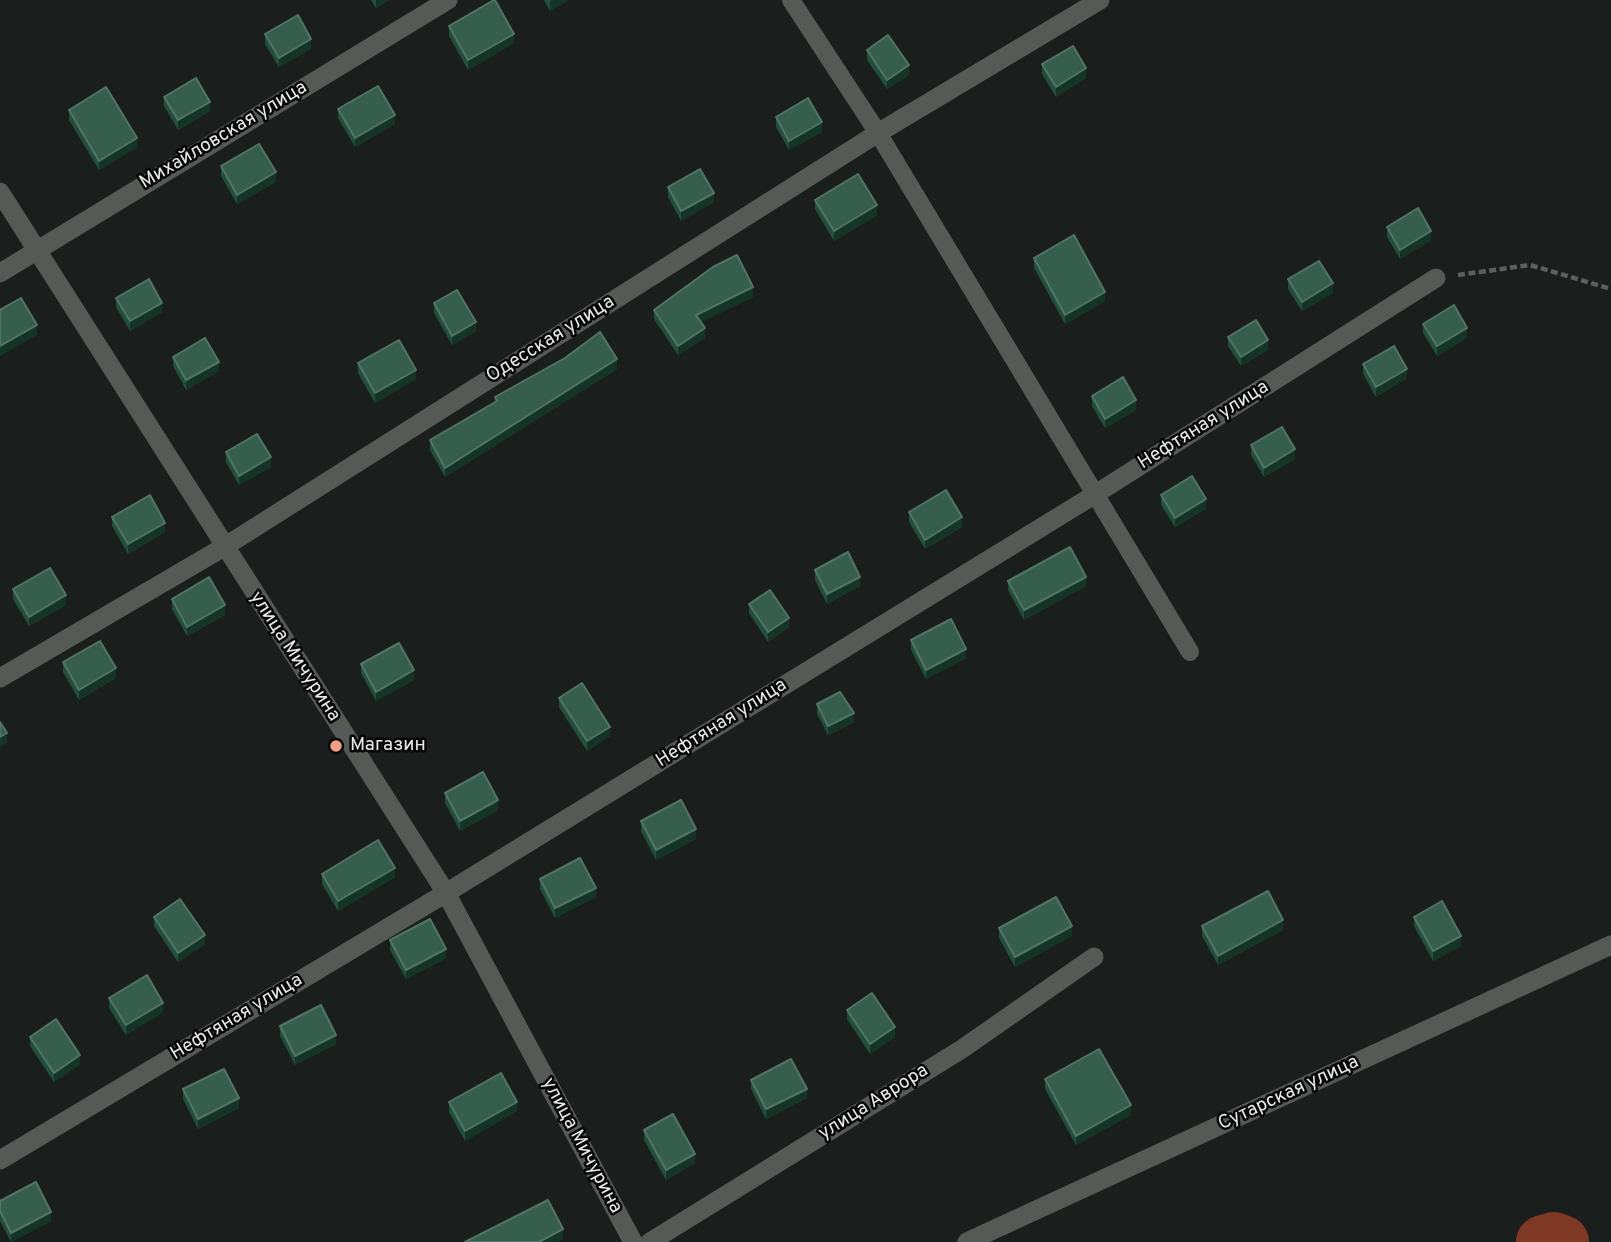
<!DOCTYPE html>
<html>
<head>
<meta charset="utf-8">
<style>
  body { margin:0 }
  canvas { display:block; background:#1a1e1c }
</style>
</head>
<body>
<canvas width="1611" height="1242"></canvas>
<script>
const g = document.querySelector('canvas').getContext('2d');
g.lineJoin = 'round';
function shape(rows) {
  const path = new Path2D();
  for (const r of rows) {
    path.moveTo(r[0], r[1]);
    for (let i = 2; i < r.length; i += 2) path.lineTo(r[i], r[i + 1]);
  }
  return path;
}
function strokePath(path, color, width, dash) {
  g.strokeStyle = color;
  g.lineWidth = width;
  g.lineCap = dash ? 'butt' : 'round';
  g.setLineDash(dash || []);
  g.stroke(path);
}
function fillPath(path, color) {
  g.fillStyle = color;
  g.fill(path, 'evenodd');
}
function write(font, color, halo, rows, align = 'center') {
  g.font = font + ' Overpass,sans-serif';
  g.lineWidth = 5;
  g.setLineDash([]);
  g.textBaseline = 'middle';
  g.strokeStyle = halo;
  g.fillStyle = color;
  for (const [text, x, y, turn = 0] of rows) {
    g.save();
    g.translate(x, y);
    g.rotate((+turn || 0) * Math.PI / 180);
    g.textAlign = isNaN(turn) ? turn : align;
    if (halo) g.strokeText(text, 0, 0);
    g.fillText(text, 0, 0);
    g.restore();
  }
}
const river = shape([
  [1543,1242,1554,1239,1562,1242]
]);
const path = shape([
  [1458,275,1530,265,1611,289]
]);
const service = shape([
  [791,0,878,133,1190,652]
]);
const minor = shape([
  [0,192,446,893,633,1242],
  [0,273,448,0],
  [0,678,224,547,878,133,1100,0],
  [0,1160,446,893,1094,495,1436,278],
  [650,1242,962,1049,1094,957],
  [967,1242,1611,945]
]);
const wall = shape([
  [371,0,389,0,376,8],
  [544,0,569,0,550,11],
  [449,26,514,43,468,70,449,36],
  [265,34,311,49,279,67,265,44],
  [867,50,909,75,887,89,867,60],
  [1042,64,1086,78,1056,97,1042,74],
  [164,97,210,111,178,130,164,106],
  [338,109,395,124,355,147,338,118],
  [69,110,137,147,99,170,69,120],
  [776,117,822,132,789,150,776,127],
  [221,166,276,182,237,204,221,176],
  [668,187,714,202,681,221,668,197],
  [815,200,877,215,834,241,815,209],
  [1387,227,1431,240,1400,259,1387,237],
  [1034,258,1105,301,1065,324,1034,268],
  [1288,279,1333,293,1302,311,1288,289],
  [753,297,701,322,705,338,678,355,654,319,654,310],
  [116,298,162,312,130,331,116,307],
  [434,303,476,331,452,345,434,313],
  [1423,324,1467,338,1437,356,1423,333],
  [1228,337,1268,350,1241,366,1228,346],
  [173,357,219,371,186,390,173,366],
  [358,363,416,379,375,403,358,373],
  [1363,364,1407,378,1376,397,1363,374],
  [617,369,445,477,430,450,430,440,495,402,495,397],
  [1092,396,1136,410,1105,428,1092,406],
  [1251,445,1295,459,1264,477,1251,455],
  [226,452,271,467,239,485,226,462],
  [1161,495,1206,509,1175,527,1161,505],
  [909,512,962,527,925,549,909,522],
  [112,517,165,532,128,554,112,526],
  [815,570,860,586,827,604,815,580],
  [1008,581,1086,586,1024,620,1008,590],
  [13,589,66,605,29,626,13,599],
  [172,599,225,615,187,636,172,609],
  [749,604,789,627,768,642,749,613],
  [911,640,966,658,926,679,911,650],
  [63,662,116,678,79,700,63,672],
  [361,664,414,680,376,701,361,673],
  [559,698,610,736,587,751,559,707],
  [817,704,854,722,828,735,817,714],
  [445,793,498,810,460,831,445,803],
  [641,821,696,839,656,860,641,831],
  [322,874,395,877,338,911,322,884],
  [540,879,596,897,555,918,540,889],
  [154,917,205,944,178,962,154,926],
  [1414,917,1461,946,1433,961,1414,926],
  [1202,926,1283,930,1218,965,1202,936],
  [999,928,1072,936,1015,967,999,938],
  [390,940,446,958,406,979,390,950],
  [109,998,163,1012,126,1035,109,1008],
  [847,1010,895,1037,870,1054,847,1019],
  [280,1026,336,1044,295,1065,280,1036],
  [30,1037,80,1064,54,1082,30,1046],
  [1045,1079,1131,1115,1076,1145,1045,1089],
  [751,1080,807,1098,766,1119,751,1089],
  [183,1089,239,1108,198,1129,183,1099],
  [449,1102,517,1111,465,1141,449,1112],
  [644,1130,695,1163,666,1180,644,1140],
  [0,1201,51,1221,11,1242,0,1221]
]);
const shadedWall = shape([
  [376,0,389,0,376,8],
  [553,0,569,0,550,11,550,1],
  [514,34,514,43,468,70,468,60],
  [311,39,311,49,279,67,279,58],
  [909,65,909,75,887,89,887,80],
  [1086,68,1086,78,1056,97,1056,87],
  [210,102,210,111,178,130,178,120],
  [395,115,395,124,355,147,355,138],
  [822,122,822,132,789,150,789,141],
  [137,138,137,147,99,170,99,161],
  [276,172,276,182,237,204,237,195],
  [714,193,714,202,681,221,681,211],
  [877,205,877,215,834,241,834,231],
  [1431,231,1431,240,1400,259,1400,250],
  [1333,283,1333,293,1302,311,1302,302],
  [753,287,753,297,696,325,696,315],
  [1105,292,1105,301,1065,324,1065,315],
  [162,303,162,312,130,331,130,321],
  [476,322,476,331,452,345,452,336],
  [37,325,37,335,0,356,0,346],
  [705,328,705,338,678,355,678,346],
  [1467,328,1467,338,1437,356,1437,346],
  [1268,340,1268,350,1241,366,1241,357],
  [617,359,617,369,445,477,445,468],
  [219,362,219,371,186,390,186,380],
  [1407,369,1407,378,1376,397,1376,387],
  [416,370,416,379,375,403,375,393],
  [1136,400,1136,410,1105,428,1105,419],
  [1295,449,1295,459,1264,477,1264,468],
  [271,457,271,467,239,485,239,476],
  [1206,499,1206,509,1175,527,1175,518],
  [962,517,962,527,925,549,925,540],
  [165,523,165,532,128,554,128,544],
  [860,577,860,586,827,604,827,594],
  [1086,577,1086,586,1024,620,1024,610],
  [66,595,66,605,29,626,29,617],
  [225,605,225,615,187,636,187,627],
  [789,618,789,627,768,642,768,632],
  [966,649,966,658,926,679,926,670],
  [116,668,116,678,79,700,79,690],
  [414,670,414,680,376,701,376,692],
  [854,713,854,722,828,735,828,726],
  [610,727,610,736,587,751,587,741],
  [7,733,7,743,0,747,0,737],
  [498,800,498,810,460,831,460,821],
  [696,829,696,839,656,860,656,850],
  [395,868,395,877,338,911,338,901],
  [596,888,596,897,555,918,555,908],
  [1283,920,1283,930,1218,965,1218,956],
  [1072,926,1072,936,1015,967,1015,957],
  [205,935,205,944,178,962,178,953],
  [1461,936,1461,946,1433,961,1433,951],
  [446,949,446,958,406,979,406,970],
  [163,1003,163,1012,126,1035,126,1025],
  [895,1027,895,1037,870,1054,870,1044],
  [336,1035,336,1044,295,1065,295,1056],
  [80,1055,80,1064,54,1082,54,1073],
  [807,1089,807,1098,766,1119,766,1109],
  [239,1098,239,1108,198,1129,198,1119],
  [517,1102,517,1111,465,1141,465,1131],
  [1131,1105,1131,1115,1076,1145,1076,1136],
  [695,1154,695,1163,666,1180,666,1170],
  [51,1212,51,1221,11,1242,11,1233],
  [563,1229,563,1239,557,1242,539,1242]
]);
const building = shape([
  [494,0,495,0,514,34,468,60,449,26,494,0],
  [298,15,311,39,279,58,265,34,298,15],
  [888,35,909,65,887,80,867,50,888,35],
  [1073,46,1086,68,1056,87,1042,64,1073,46],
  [196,78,210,102,178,120,164,97,196,78],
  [378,86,395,115,355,138,338,109,378,86],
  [106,87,137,138,99,161,69,110,106,87],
  [808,98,822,122,789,141,776,117,808,98],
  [259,144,276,172,237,195,221,166,259,144],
  [700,169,714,193,681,211,668,187,700,169],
  [858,174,877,205,834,231,815,200,858,174],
  [1418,208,1431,231,1400,250,1387,227,1418,208],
  [1074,235,1105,292,1065,315,1034,258,1074,235],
  [737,255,753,287,696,315,705,328,678,346,654,310,713,267,737,255],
  [1319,261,1333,283,1302,302,1288,279,1319,261],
  [149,279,162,303,130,321,116,298,149,279],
  [457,290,476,322,452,336,434,303,457,290],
  [21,298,37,325,0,346,0,310,21,298],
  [1454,305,1467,328,1437,346,1423,324,1454,305],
  [1256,320,1268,340,1241,357,1228,337,1256,320],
  [600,332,617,359,445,468,430,440,497,401,495,397,565,358,600,332],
  [205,338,219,362,186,380,173,357,205,338],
  [399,340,416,370,375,393,358,363,399,340],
  [1394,346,1407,369,1376,387,1363,364,1394,346],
  [1123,377,1136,400,1105,419,1092,396,1123,377],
  [1282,427,1295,449,1264,468,1251,445,1282,427],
  [257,434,271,457,239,476,226,452,257,434],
  [1192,476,1206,499,1175,518,1161,495,1192,476],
  [946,490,962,517,925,540,909,512,946,490],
  [150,495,165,523,128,544,112,517,150,495],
  [1070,547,1086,577,1024,610,1008,581,1070,547],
  [848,552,860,577,827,594,815,570,848,552],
  [50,568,66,595,29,617,13,589,50,568],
  [209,577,225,605,187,627,172,599,209,577],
  [770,590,789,618,768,632,749,604,770,590],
  [951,619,966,649,926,670,911,640,951,619],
  [100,641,116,668,79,690,63,662,100,641],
  [399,643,414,670,376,692,361,664,399,643],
  [582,683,610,727,587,741,559,698,582,683],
  [840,692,854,713,828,726,817,704,840,692],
  [0,722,7,733,0,737,0,722],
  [483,772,498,800,460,821,445,793,483,772],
  [681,800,696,829,656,850,641,821,681,800],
  [378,840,395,868,338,901,322,874,378,840],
  [580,858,596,888,555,908,540,879,580,858],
  [1268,891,1283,920,1218,956,1202,926,1268,891],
  [1056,897,1072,926,1015,957,999,928,1056,897],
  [180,899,205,935,178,953,154,917,180,899],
  [1442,901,1461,936,1433,951,1414,917,1442,901],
  [430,919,446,949,406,970,390,940,430,919],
  [147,975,163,1003,126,1025,109,998,147,975],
  [872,993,895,1027,870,1044,847,1010,872,993],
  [321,1005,336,1035,295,1056,280,1026,321,1005],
  [56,1019,80,1055,54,1073,30,1037,56,1019],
  [1099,1049,1131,1105,1076,1136,1045,1079,1099,1049],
  [791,1059,807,1089,766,1109,751,1080,791,1059],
  [224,1069,239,1098,198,1119,183,1089,224,1069],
  [501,1073,517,1102,465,1131,449,1102,501,1073],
  [673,1114,695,1154,666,1170,644,1130,673,1114],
  [36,1182,51,1212,11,1233,0,1211,0,1201,36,1182],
  [548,1200,563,1229,539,1242,465,1242,548,1200]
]);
const markers = [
  [336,746,7,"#f39f85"]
];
const streetNames = [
  ["Михайловская улица",224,136,-31],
  ["Одесская улица",551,340,-32],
  ["Нефтяная улица",1204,426,-32],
  ["улица Мичурина",294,657,57],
  ["Нефтяная улица",722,724,-32],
  ["Нефтяная улица",237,1018,-31],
  ["Сутарская улица",1289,1094,-25],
  ["улица Аврора",874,1103,-32],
  ["улица Мичурина",581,1146,62]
];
const poiNames = [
  ["Магазин",350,746]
];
strokePath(river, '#7e3824', 54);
strokePath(path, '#5c605e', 4.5, [7, 3.5]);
strokePath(service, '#555a57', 18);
strokePath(minor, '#555a57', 19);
fillPath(wall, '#214e3d');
fillPath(shadedWall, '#153428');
fillPath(building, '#365e4f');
strokePath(building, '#527467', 2);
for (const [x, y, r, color] of markers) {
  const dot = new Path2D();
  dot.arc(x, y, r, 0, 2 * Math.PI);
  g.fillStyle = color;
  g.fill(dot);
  strokePath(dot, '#060807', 2.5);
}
write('19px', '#e6e9e8', '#060807', streetNames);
write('19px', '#e6e9e8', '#060807', poiNames, 'left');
</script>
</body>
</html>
